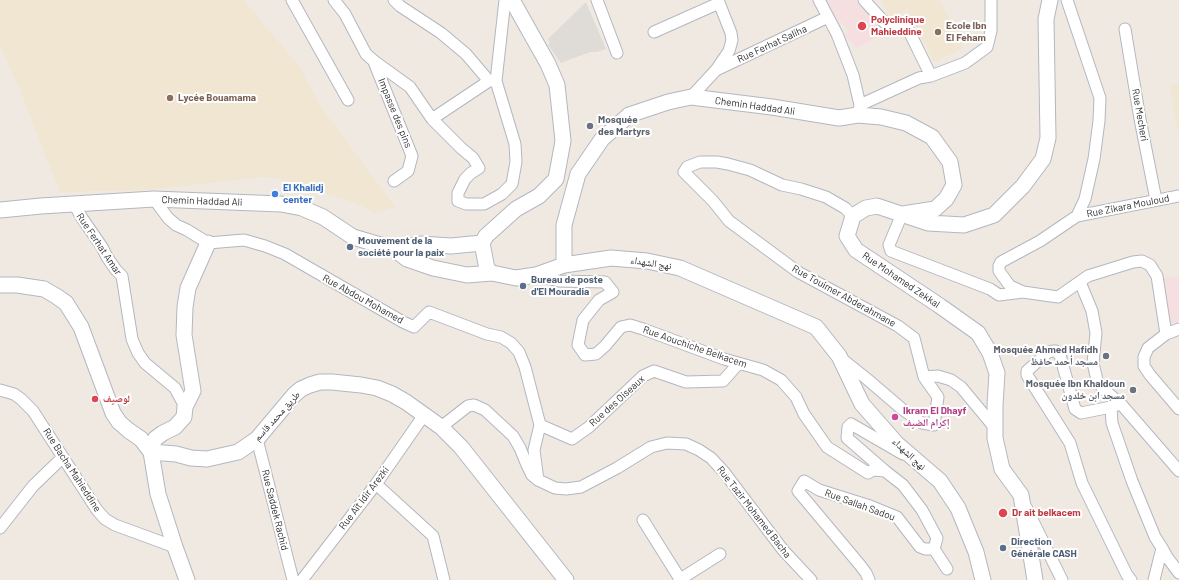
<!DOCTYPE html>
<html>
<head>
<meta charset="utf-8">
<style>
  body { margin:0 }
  canvas { display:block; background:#efe9e1 }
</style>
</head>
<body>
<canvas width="1179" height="580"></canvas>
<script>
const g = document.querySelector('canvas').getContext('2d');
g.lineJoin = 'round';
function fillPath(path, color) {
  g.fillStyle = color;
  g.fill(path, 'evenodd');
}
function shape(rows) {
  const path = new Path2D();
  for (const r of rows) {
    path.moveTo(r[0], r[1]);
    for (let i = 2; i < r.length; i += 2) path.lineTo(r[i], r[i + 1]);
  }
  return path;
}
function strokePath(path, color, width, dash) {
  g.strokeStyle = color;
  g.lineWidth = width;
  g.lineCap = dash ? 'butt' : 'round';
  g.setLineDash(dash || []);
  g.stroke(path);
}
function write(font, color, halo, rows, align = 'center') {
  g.font = font + ' Barlow,"Noto Naskh Arabic",sans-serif';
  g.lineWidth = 4;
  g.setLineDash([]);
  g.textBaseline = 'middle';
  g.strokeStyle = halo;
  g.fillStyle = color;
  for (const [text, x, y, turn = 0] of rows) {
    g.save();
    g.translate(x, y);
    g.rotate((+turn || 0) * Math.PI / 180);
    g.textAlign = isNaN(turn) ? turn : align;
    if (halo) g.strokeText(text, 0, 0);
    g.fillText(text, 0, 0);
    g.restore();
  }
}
const education = shape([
  [0,0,243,0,299,66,321,107,395,207,376,213,355,203,310,188,279,178,260,177,147,190,60,192,20,90,0,45],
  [881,0,940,0,963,48,934,62,908,9,890,17],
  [1179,84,1179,133,1178,133,1170,85]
]);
const medical = shape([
  [826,0,855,0,886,32,857,48,844,35,849,30,834,16],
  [1179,276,1179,325,1168,320,1161,279]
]);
const plaza = shape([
  [586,2,606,49,597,52,590,52,561,63,548,45,550,43,548,39]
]);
const street = shape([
  [292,0,348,100],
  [334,0,345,14,366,54,374,61,410,87,432,119,461,148,473,158,479,168,471,173,465,179,458,193,458,201,466,204,484,204,502,194,512,184,516,162,515,144,496,81,489,81,466,54,441,33,400,6,394,0],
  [597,0,617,53],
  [819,0,837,34,853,75,860,105,859,111],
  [864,0,885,23,908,29,931,76],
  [1125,29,1140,119,1156,200],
  [654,32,719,3],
  [374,62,412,156,408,171,394,181],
  [716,70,828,17],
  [496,81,505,0],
  [691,97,716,70,729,51,732,40,731,33,718,0],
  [860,105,919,78,931,76,965,63,987,47,991,31,991,0],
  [432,119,489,81],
  [154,199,168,218,176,225,187,230,208,243,244,240,265,246,285,254,403,322,414,327,429,312,487,334,501,337,511,343,519,352,525,367,540,425,534,450,538,480],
  [74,204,82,218,102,247,107,257,116,270,122,276,132,339,138,353,145,363,175,388,185,407],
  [902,214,889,245,891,251,990,289,999,295,1023,292,1058,297,1088,276,1133,262,1142,261,1150,265,1157,276,1166,334],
  [1077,216,1179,196],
  [536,275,559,281,605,282,613,292,599,300,583,320,578,345,585,355,596,354,605,346,621,327,630,325,643,329,724,359,763,370,781,380,796,397,804,414,827,447,868,473,873,470,885,471],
  [1080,282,1092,311,1096,333,1093,363,1097,380,1103,389,1121,404,1179,471],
  [1023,292,1010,286,999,271,999,266,1001,262,1040,241,1077,216,1085,199,1094,159,1099,121,1100,98,1067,0],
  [1179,329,1166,334,1148,348,1144,357,1144,366,1150,375,1179,409],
  [842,359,867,379,902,409,922,423,934,425,938,397,924,377,914,338,898,326,798,272,729,221,713,201,684,172,687,167,700,162,717,162,728,164,750,170,782,185,801,189,826,197,845,208,853,216],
  [924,377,938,376,951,380,961,387,995,428],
  [0,390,14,394,21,399,33,411,97,510,105,519,115,525,175,547],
  [1117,405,1111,407,1112,423,1132,481,1155,537,1162,548,1154,580],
  [1111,407,1081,413,1075,409,1060,355,1056,351,1052,351,1047,353,1027,371,1027,375,1070,443,1082,483,1127,575,1131,580],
  [540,425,572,439,589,427,643,376,654,371,686,382,723,381,738,364],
  [441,427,468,406,474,405,485,410,513,436,520,448,527,465,532,475,538,480,555,488,566,489,581,487,617,468,651,447,667,443,686,444,699,450,711,458,724,472,783,550,811,580],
  [257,439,293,580],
  [376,484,433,536,444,580],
  [1026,507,1062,580],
  [643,520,680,579],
  [0,528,33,486,63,457],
  [1162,548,1167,557,1179,573],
  [934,549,947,569],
  [302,580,376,484,424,415],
  [679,580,720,554],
  [869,580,866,573,860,565,798,491,804,481,819,490,870,506,897,517,920,547,925,549,934,549,937,538,922,510,903,485,885,471,847,438,848,427,851,424,903,454]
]);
const secondary = shape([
  [512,0,548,64,557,85,563,141,556,179,539,196,516,209,486,236,482,243,487,269,492,273,516,278,536,275,564,265,611,258,647,261,680,268,816,327,839,356,862,404,897,444,940,481,958,508,976,552,983,580],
  [0,210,41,206,154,199,281,204,302,208,323,217,353,237,394,249,407,259,433,268,467,275,492,273],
  [394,249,421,244,451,246,482,243],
  [564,265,564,225,578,174,602,139,629,115,668,102,691,97,772,107,839,118,858,115,881,117,906,123,932,137,950,162,954,185,946,199,935,209,903,214],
  [0,285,17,285,44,289,56,296,66,303,81,327,113,413,119,422,128,430,141,439,151,452,176,454,191,458,207,459,238,452,257,439,294,395,301,389,310,385,320,382,332,382,361,385,377,388,392,394,406,402,441,427,461,447,566,580],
  [187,580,175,547,158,494,151,452,152,444,156,438,163,433,175,427,184,417,185,407,193,391,184,335,185,307,188,288,208,243],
  [1035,580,1021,495,1002,469,995,438,995,405,997,373,990,353,978,333,940,306,856,250,847,236,853,216,866,208,877,206,928,223,964,225,994,215,1023,186,1043,159,1048,138,1046,19,1050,0]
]);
const markers = [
  [862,26,5,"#e0444e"],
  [938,32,4,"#8d6e63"],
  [170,98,4,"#8d6e63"],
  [590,126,4,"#6b7280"],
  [275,194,4,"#3f7fe0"],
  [350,247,4,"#5c6f8a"],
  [523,286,4,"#5c6f8a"],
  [1106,356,4,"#6b7280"],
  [1133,390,4,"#6b7280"],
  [95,399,4,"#e0444e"],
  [895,417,4,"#d1479c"],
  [1003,513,5,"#e0444e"],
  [1003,548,4,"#5c6f8a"]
];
const healthNames = [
  ["Polyclinique",871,20],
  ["Mahieddine",871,32],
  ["لوصيف",103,399],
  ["Dr ait belkacem",1012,513]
];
const educationNames = [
  ["Ecole Ibn",946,26],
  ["El Feham",946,38],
  ["Lycée Bouamama",178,98]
];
const streetNames = [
  ["Rue Ferhat Saliha",772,44,-25],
  ["Chemin Haddad Ali",755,106,8],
  ["Impasse des pins",395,113,68],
  ["Rue Mecheri",1140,115,80],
  ["Chemin Haddad Ali",202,201,2],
  ["Rue Zikara Mouloud",1128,206,-11],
  ["Rue Ferhat Amar",99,244,56],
  ["نهج الشهداء",651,263,9],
  ["Rue Mohamed Zekkal",901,280,34],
  ["Rue Touimer Abderahmane",844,296,29],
  ["Rue Abdou Mohamed",363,299,29],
  ["Rue Aouchiche Belkacem",695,347,19],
  ["Rue des Oiseaux",617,401,-42],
  ["طريق محمد قاسم",277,416,-48],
  ["نهج الشهداء",909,454,43],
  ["Rue Bacha Mahieddine",72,470,57],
  ["Rue Aït Idir Arezki",364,498,-53],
  ["Rue Sallah Sadou",860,505,20],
  ["Rue Saddek Rachid",275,510,76],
  ["Rue Tazir Mohamed Bacha",754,512,52]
];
const worshipNames = [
  ["Mosquée",598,120,"left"],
  ["des Martyrs",598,132,"left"],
  ["Mosquée Ahmed Hafidh",1098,350],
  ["مسجد أحمد حافظ",1098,362],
  ["Mosquée Ibn Khaldoun",1125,384],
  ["مسجد ابن خلدون",1125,396]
];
const shopNames = [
  ["El Khalidj",283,188],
  ["center",283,200]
];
const serviceNames = [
  ["Mouvement de la",358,241],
  ["société pour la paix",358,253],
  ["Bureau de poste",531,280],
  ["d'El Mouradia",531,292],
  ["Direction",1011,542],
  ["Générale CASH",1011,554]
];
const hotelNames = [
  ["Ikram El Dhayf",903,411],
  ["إكرام الضيف",903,423]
];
fillPath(education, '#f0e6d1');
fillPath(medical, '#f5dfe0');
fillPath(plaza, '#dfdcd8');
strokePath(street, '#b4b7c1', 13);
strokePath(secondary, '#b4b7c1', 17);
strokePath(street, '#fff', 11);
strokePath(secondary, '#fff', 15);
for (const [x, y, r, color] of markers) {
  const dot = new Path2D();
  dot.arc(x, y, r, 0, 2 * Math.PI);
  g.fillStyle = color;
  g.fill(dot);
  strokePath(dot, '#fff', 1.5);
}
write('bold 10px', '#be3a42', '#fff', healthNames, 'left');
write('bold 10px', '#785e54', '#fff', educationNames, 'left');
write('10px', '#2e2e2e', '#fff', streetNames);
write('bold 10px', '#5b616d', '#fff', worshipNames, 'right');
write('bold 10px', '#366cbe', '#fff', shopNames, 'left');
write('bold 10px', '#4e5e75', '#fff', serviceNames, 'left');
write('bold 10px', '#b23c85', '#fff', hotelNames, 'left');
</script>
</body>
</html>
